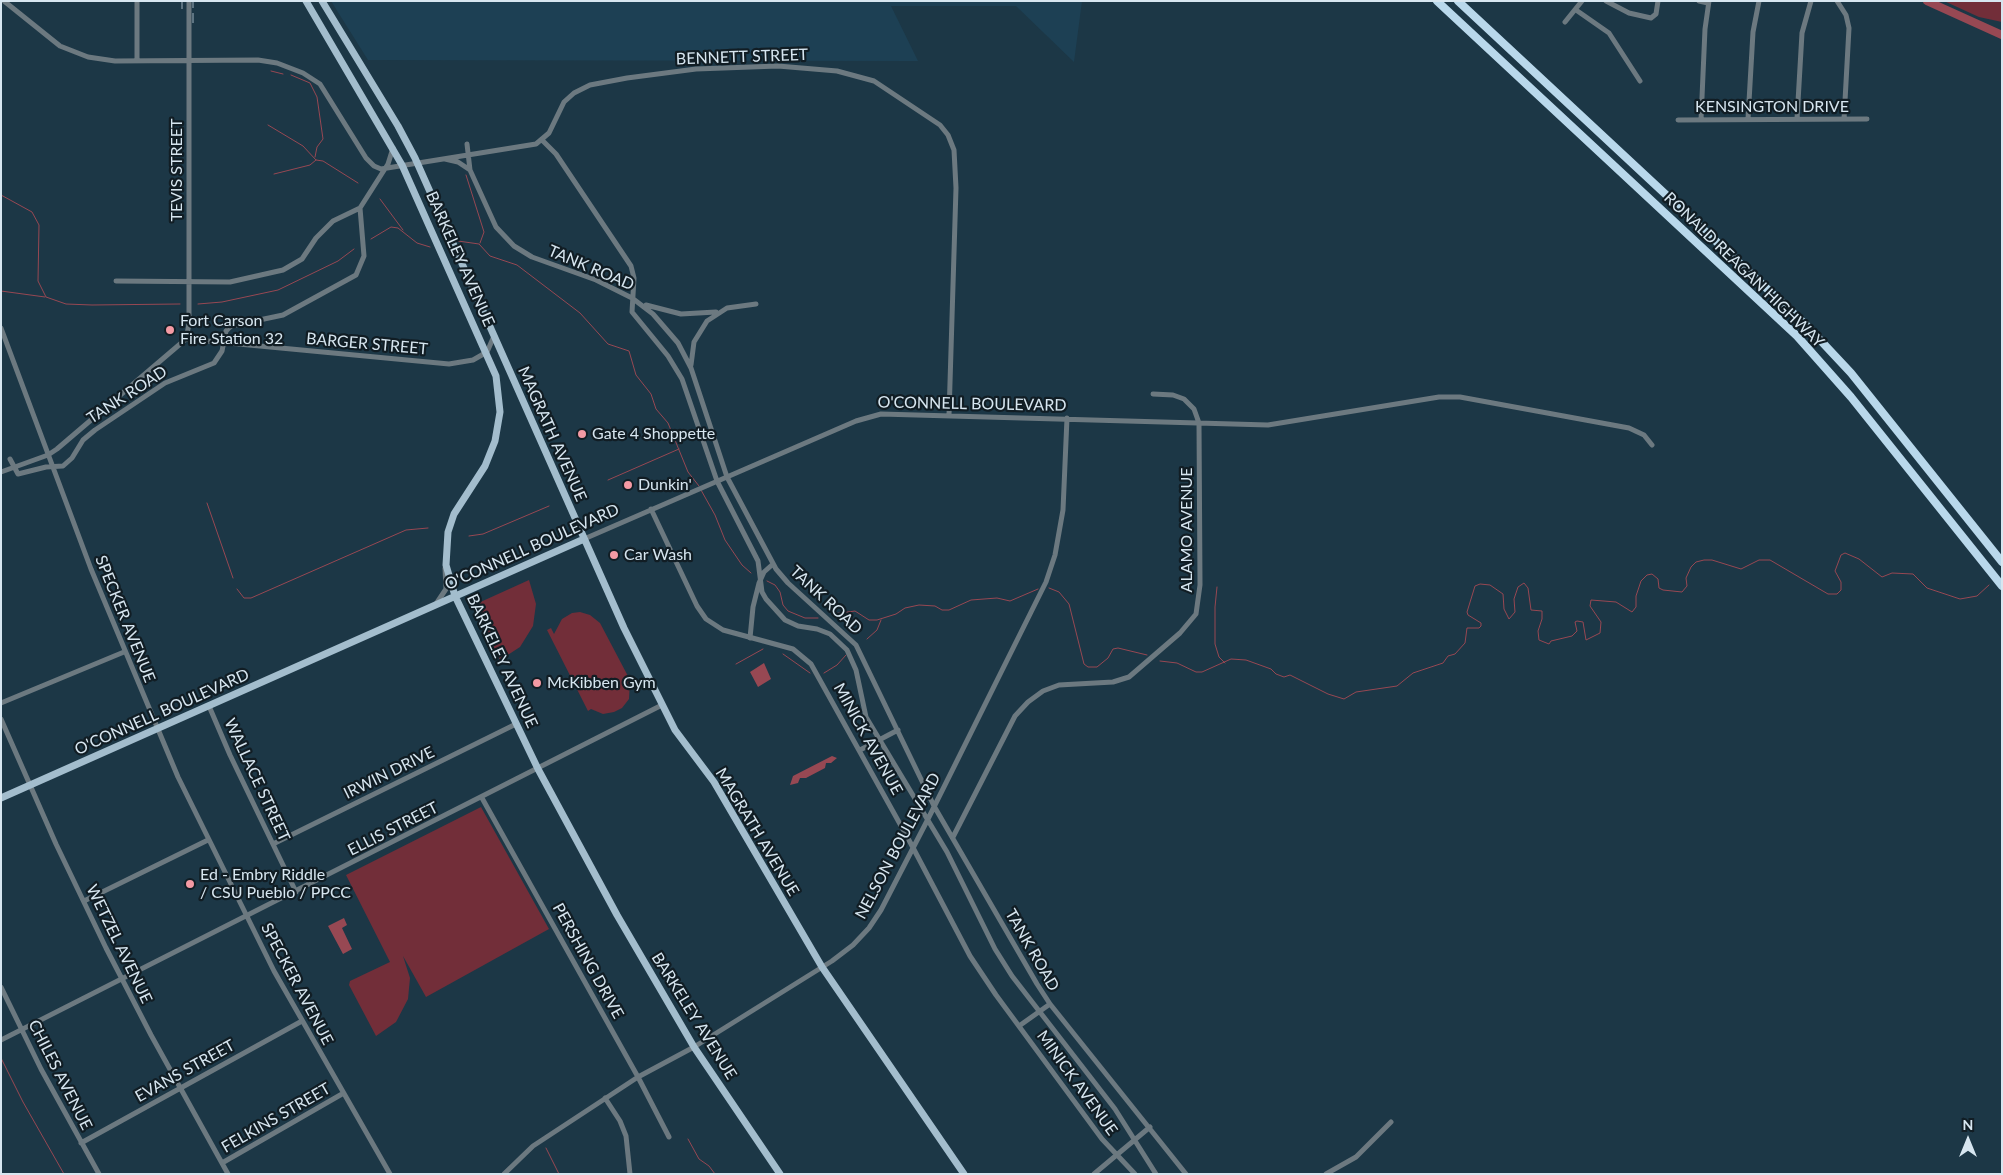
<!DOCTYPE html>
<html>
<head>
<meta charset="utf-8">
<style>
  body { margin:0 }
  #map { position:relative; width:2003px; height:1175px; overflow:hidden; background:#1c3746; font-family:Lato,sans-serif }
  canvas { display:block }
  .frame { position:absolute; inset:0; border:2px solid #d7e6f0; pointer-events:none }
  .north { position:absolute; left:1943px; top:1115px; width:50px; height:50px; -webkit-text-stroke:4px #111d24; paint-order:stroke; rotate:0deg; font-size:14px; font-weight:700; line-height:20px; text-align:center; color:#d7e6f0 }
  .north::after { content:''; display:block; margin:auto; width:18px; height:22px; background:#d7e6f0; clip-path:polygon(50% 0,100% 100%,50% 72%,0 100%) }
</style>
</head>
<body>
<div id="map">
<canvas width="2003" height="1175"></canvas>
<div class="frame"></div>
<div class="north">N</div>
</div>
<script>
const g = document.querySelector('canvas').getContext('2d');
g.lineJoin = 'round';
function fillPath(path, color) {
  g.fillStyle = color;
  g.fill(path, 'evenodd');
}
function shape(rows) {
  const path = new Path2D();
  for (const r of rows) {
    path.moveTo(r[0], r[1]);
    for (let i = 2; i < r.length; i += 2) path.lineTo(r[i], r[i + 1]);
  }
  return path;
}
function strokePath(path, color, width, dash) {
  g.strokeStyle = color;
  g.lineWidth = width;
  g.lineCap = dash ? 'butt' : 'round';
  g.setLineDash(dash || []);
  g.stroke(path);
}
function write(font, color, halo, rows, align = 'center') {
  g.font = font + ' Lato,sans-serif';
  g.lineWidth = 4.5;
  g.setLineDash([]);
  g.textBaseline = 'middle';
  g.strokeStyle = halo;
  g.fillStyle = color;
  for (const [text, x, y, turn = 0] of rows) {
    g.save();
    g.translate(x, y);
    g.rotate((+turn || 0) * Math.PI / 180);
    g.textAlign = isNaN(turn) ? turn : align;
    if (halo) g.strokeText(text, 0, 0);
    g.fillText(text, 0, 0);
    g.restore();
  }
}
const built = shape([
  [331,1,1082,1,1074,62,1016,6,891,6,918,61,368,60]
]);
const green = shape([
  [1944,1,2002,1,2002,22,1979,17],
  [529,580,536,604,533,626,520,647,500,660,475,608,476,604],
  [580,612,590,615,600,623,630,680,629,699,622,708,614,712,603,714,591,709,588,711,547,630,551,628,554,634,562,619,572,613],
  [481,807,549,929,426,997,403,956,410,978,408,999,396,1022,376,1036,349,985,350,981,390,962,346,875]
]);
const water = shape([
  [764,663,771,679,758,687,750,672],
  [832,756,837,758,831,763,826,763,825,768,806,778,800,778,798,783,790,785,793,776],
  [344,918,347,925,342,928,352,949,343,954,328,926]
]);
const stream = shape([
  [271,71,283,74],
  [291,75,310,83,317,97,323,139,317,147,315,157],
  [268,125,303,146,316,160,323,161,358,183],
  [274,174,310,165,316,160],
  [466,175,484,232,480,243],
  [1,195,32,212,39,225,38,281,46,297,66,304,92,305,180,304],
  [380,199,403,230],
  [371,239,391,227,398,228,417,243,430,247],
  [458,241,479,244,490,256,517,265,580,313,608,344,629,351,636,375,651,394,656,409,668,423,688,472,699,486],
  [1,291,45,297],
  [198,304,222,302,278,290,338,261,354,249],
  [608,480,679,449],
  [701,490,715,515,725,540,742,565,751,573],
  [207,503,233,578],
  [469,536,483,534,549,506],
  [767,581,775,585,780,592,783,605,788,611,805,618,818,618],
  [1217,587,1215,607,1215,644,1219,657,1225,663],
  [1049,588,1059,592,1069,604,1084,664,1088,667,1097,667,1108,658,1113,649,1118,648,1147,655],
  [237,589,244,598,251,598,406,530,428,528],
  [833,614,855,611,869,620,877,620,896,614,905,608,919,605,935,606,942,610,949,610,971,600,997,598,1010,601,1038,589],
  [867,639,877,630,881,620],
  [783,654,810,673],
  [1160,661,1177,663,1196,672,1202,672,1231,659,1246,660,1271,669,1276,674,1284,677,1290,675,1328,694,1344,699,1356,692,1397,686,1413,673,1443,663,1448,656,1455,654,1465,643,1467,628,1479,628,1481,626,1481,623,1468,615,1467,612,1475,586,1480,584,1490,585,1503,594,1504,609,1509,619,1515,612,1514,599,1518,587,1524,583,1528,588,1531,610,1542,611,1542,619,1538,631,1539,640,1549,644,1551,641,1572,636,1577,631,1575,622,1577,621,1583,622,1586,640,1600,633,1601,622,1590,606,1591,600,1616,602,1632,612,1636,607,1636,596,1641,581,1647,575,1652,574,1658,579,1659,588,1663,590,1682,592,1687,586,1686,578,1691,567,1696,562,1704,560,1712,560,1741,569,1759,560,1770,560,1828,594,1837,594,1841,590,1841,582,1835,571,1841,555,1845,553,1859,559,1882,577,1892,573,1913,574,1927,588,1960,599,1977,596,1989,585],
  [736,664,763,649],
  [824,673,837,665,846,655],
  [1,1058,23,1102,64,1174],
  [688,1139,699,1159,709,1166,715,1174],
  [546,1148,559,1174]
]);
const river = shape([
  [1927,1,2002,35]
]);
const minor = shape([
  [4,1,60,46,88,57,115,61,258,60,277,63,303,73,320,84,366,158,374,166,381,169,536,144,549,133,564,102,574,93,590,85,627,78,696,69,778,66,837,71,874,81,940,125,948,135,954,150,956,188,949,415],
  [1606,1,1629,13,1651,18,1656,14,1658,1],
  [1699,1,1708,3],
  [1837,1,1846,15,1849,28,1844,119],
  [1576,10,1609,33,1640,81],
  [1565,22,1582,1],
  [137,61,137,1],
  [1748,119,1753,32,1759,1],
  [1797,119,1802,33,1811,1],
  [1678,120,1867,119],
  [1701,120,1705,29,1709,1],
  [542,140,556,154,631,266,634,278,632,312,668,356,682,379,717,481,758,561,762,592,766,599,785,620,798,626,817,629,830,634,847,650,856,670,866,717,947,852,995,949,1012,976,1115,1109,1156,1174],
  [467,144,470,170],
  [445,159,458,162,470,170,496,227,514,246,532,257,596,280,632,298,653,314,678,343,691,368,727,477,776,569,788,583,856,645,934,806,1037,984,1050,1004,1186,1174],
  [116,281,230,282,283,270,302,259,316,238,333,221,360,208],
  [646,305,681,314,716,312],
  [1,328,91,569,178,777,274,971,390,1174],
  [186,339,189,324,189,1],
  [691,365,694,342,707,321,727,308,756,304],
  [10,459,18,474,46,467,63,466,72,458,83,440,95,430,165,383,214,363,222,351,226,331,231,326,283,315,356,275,364,256,360,208,388,164,393,148],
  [1,472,48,455,57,449,186,339,449,364,473,360,487,352,494,336],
  [651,509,697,606,706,619,723,630,793,649,811,664,910,842,970,956,996,995,1102,1139,1135,1174],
  [584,539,856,421,881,414,1268,425,1439,397,1460,397,1629,428,1644,435,1652,445],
  [436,604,446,589,445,568],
  [750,638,753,607,759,583,764,572,773,564],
  [1,703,124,652],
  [209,706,230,755,296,892],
  [1,719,56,844,106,948,151,1035,228,1174],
  [860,750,898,730],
  [482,798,638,1077,669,1137],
  [953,837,1015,716,1028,702,1043,691,1059,685,1113,682,1129,677,1180,633,1196,614,1200,585,1199,423,1194,409,1184,399,1173,395,1153,394],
  [273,844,516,724],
  [84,901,208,840],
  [1,987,41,1069,99,1174],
  [1019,1026,1050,1004],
  [1,1040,662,705],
  [605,1098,620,1121,626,1136,630,1174],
  [81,1143,302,1021],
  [222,1163,342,1094],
  [504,1174,533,1146,638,1077,694,1047,832,961,853,945,869,928,881,910,928,819,1046,582,1055,555,1063,510,1067,418],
  [1094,1174,1150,1127],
  [1326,1174,1356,1157,1391,1122]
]);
const major = shape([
  [306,1,402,165,496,376,500,412,495,441,485,466,454,514,448,532,446,565,455,596,538,769,617,915,694,1047,780,1174],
  [322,1,398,126,415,158,624,628,675,730,714,782,822,967,964,1174],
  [1,798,584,539]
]);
const highway = shape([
  [1437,1,1797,336,1851,397,2002,586],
  [1458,1,1807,326,1851,373,2002,562]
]);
const rail = shape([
  [182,1,182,9],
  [193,23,193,1]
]);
const markers = [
  [170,330,5,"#f49aa4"],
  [582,434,5,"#f49aa4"],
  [628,485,5,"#f49aa4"],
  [614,555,5,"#f49aa4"],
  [537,683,5,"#f49aa4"],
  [190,884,5,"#f49aa4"]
];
const streetNames = [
  ["BENNETT STREET",742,57,-2],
  ["KENSINGTON DRIVE",1772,107],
  ["TEVIS STREET",177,170,-90],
  ["BARKELEY AVENUE",460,259,66],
  ["TANK ROAD",591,268,23],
  ["RONALD REAGAN HIGHWAY",1744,270,44],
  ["BARGER STREET",367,344,5],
  ["TANK ROAD",127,395,-33],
  ["O'CONNELL BOULEVARD",972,404,1],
  ["MAGRATH AVENUE",552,434,66],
  ["ALAMO AVENUE",1187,530,-90],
  ["O'CONNELL BOULEVARD",532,547,-24],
  ["TANK ROAD",826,600,43],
  ["SPECKER AVENUE",125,619,68],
  ["BARKELEY AVENUE",502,661,65],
  ["O'CONNELL BOULEVARD",162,712,-24],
  ["MINICK AVENUE",868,739,61],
  ["IRWIN DRIVE",389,773,-26],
  ["WALLACE STREET",257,780,65],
  ["ELLIS STREET",393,829,-27],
  ["MAGRATH AVENUE",757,832,59],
  ["NELSON BOULEVARD",898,846,-62],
  ["WETZEL AVENUE",119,944,64],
  ["TANK ROAD",1032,950,60],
  ["PERSHING DRIVE",588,961,61],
  ["SPECKER AVENUE",297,984,62],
  ["BARKELEY AVENUE",694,1016,58],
  ["EVANS STREET",185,1071,-29],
  ["CHILES AVENUE",60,1075,63],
  ["MINICK AVENUE",1077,1083,54],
  ["FELKINS STREET",276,1118,-30]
];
const poiNames = [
  ["Fort Carson",180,321],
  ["Fire Station 32",180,339],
  ["Gate 4 Shoppette",592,434],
  ["Dunkin'",638,485],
  ["Car Wash",624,555],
  ["McKibben Gym",547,683],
  ["Ed - Embry Riddle",200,875],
  ["/ CSU Pueblo / PPCC",200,893]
];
fillPath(built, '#1d4054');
fillPath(green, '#722e39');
fillPath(water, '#974853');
strokePath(stream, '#974853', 1);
strokePath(river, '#974853', 8);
strokePath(minor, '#6c7980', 5);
strokePath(major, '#a3bdcd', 7);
strokePath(highway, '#b9d8eb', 8);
strokePath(rail, '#9fb2bd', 1, [10, 5]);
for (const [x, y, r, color] of markers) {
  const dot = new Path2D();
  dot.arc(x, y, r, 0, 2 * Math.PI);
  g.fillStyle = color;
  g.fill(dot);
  strokePath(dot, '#111d24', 2);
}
write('16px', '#d7e6f0', '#111d24', streetNames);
write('16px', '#d7e6f0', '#111d24', poiNames, 'left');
</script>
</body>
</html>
